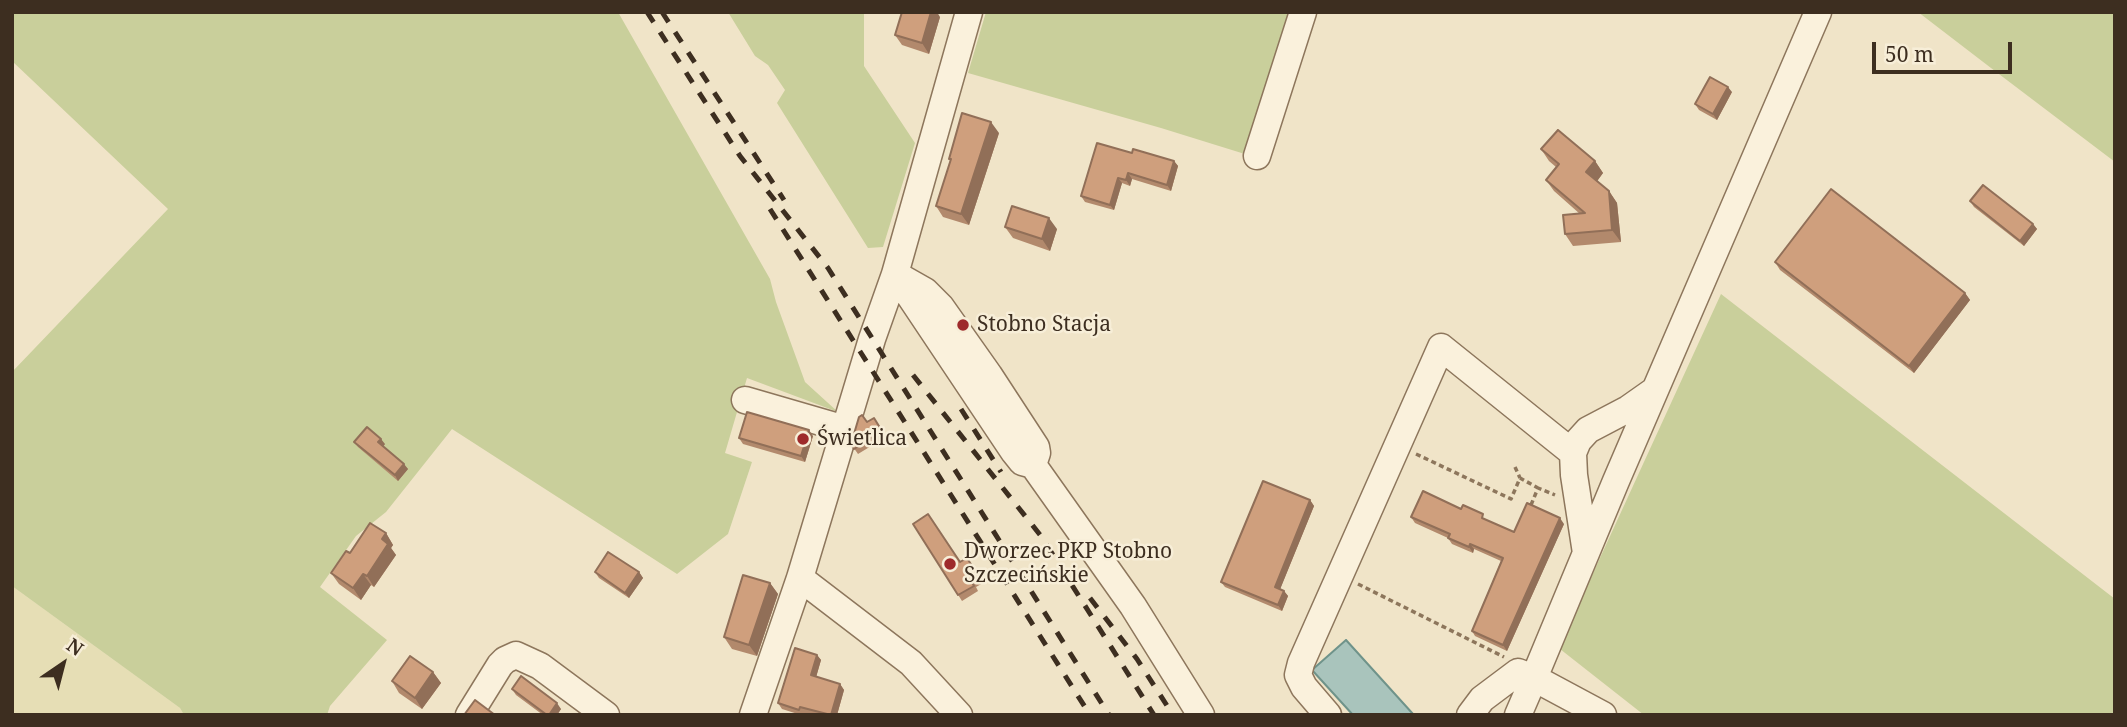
<!DOCTYPE html>
<html>
<head>
<meta charset="utf-8">
<style>
  body { margin:0 }
  #map { position:relative; width:2127px; height:727px; overflow:hidden; background:#f0e4c8; font-family:"Noto Serif",serif }
  canvas { display:block }
  .frame { position:absolute; inset:0; border:14px solid #3d2e20; pointer-events:none }
  .north { position:absolute; left:28px; top:629px; width:70px; height:70px; -webkit-text-stroke:5px #f7eed8; paint-order:stroke; rotate:35deg; font-size:19px; font-weight:700; line-height:28px; text-align:center; color:#3d2e20 }
  .north::after { content:''; display:block; margin:auto; width:24px; height:32px; background:#3d2e20; clip-path:polygon(50% 0,100% 100%,50% 72%,0 100%) }
  .scale { position:absolute; left:1872px; top:42px; width:140px; height:32px; box-sizing:border-box; border:4px solid #3d2e20; border-top:0; padding-left:9px; font-size:21px; line-height:24px; white-space:nowrap; color:#3d2e20; -webkit-text-stroke:5px #f7eed8; paint-order:stroke }
</style>
</head>
<body>
<div id="map">
<canvas width="2127" height="727"></canvas>
<div class="frame"></div>
<div class="north">N</div>
<div class="scale">50 m</div>
</div>
<script>
const g = document.querySelector('canvas').getContext('2d');
g.lineJoin = 'round';
function fillPath(path, color) {
  g.fillStyle = color;
  g.fill(path, 'evenodd');
}
function shape(rows) {
  const path = new Path2D();
  for (const r of rows) {
    path.moveTo(r[0], r[1]);
    for (let i = 2; i < r.length; i += 2) path.lineTo(r[i], r[i + 1]);
  }
  return path;
}
function strokePath(path, color, width, dash) {
  g.strokeStyle = color;
  g.lineWidth = width;
  g.lineCap = dash ? 'butt' : 'round';
  g.setLineDash(dash || []);
  g.stroke(path);
}
function write(font, color, halo, rows, align = 'center') {
  g.font = font + ' "Noto Serif",serif';
  g.lineWidth = 5;
  g.setLineDash([]);
  g.textBaseline = 'middle';
  g.strokeStyle = halo;
  g.fillStyle = color;
  for (const [text, x, y, turn = 0] of rows) {
    g.save();
    g.translate(x, y);
    g.rotate((+turn || 0) * Math.PI / 180);
    g.textAlign = isNaN(turn) ? turn : align;
    if (halo) g.strokeText(text, 0, 0);
    g.fillText(text, 0, 0);
    g.restore();
  }
}
const farmland = shape([
  [12,586,180,708,184,715,12,715]
]);
const green = shape([
  [12,12,618,12,770,279,776,302,805,382,838,412,747,378,725,453,752,462,728,534,677,574,452,429,386,512,356,536,320,587,387,640,330,706,327,715,184,715,180,708,12,586,12,372,168,209,12,61],
  [728,12,864,12,864,66,915,143,883,247,868,248,777,103,785,90,768,65,755,56],
  [986,12,1293,12,1248,155,1161,128,968,73],
  [1918,12,2115,12,2115,162,1991,68],
  [1721,294,2115,599,2115,715,1644,715,1560,649,1561,643]
]);
const water = shape([
  [1346,640,1413,714,1411,715,1353,715,1312,670,1346,640]
]);
const path = shape([
  [1416,454,1511,499,1520,478,1538,488],
  [1515,467,1520,478],
  [1531,505,1538,488,1555,495],
  [1358,584,1504,657]
]);
const minor = shape([
  [1257,156,1303,12],
  [895,274,925,291,941,307,989,375,1036,447,1037,453,1033,465,1022,462,1014,452,895,274],
  [745,400,845,429],
  [1033,465,1133,606,1201,715],
  [1586,553,1574,475,1573,453,1578,441,1588,430,1628,409,1655,390],
  [800,578,911,663,959,715],
  [469,715,500,665,505,660,516,655,540,666,606,715],
  [753,715,800,578,872,339,895,274,969,12],
  [1328,715,1304,687,1298,675,1301,663,1441,347,1573,453],
  [1470,715,1482,699,1518,672,1534,678,1616,481,1818,12],
  [1518,715,1534,678,1603,715]
]);
const rail = shape([
  [647,12,740,156,828,268,1109,715],
  [662,12,784,200],
  [770,209,1090,715],
  [913,375,1041,536,1154,715],
  [961,409,1001,472],
  [1090,598,1137,659,1173,715]
]);
const wall = shape([
  [940,17,929,54,902,45,895,35],
  [1732,92,1717,120,1699,110,1695,104],
  [999,133,969,225,943,217,936,206,951,162,949,159],
  [1541,149,1595,161,1603,173,1597,181,1609,191,1617,203,1621,242,1573,246,1565,234,1580,214,1554,191,1546,180,1556,167,1549,161],
  [1132,153,1174,161,1178,166,1171,191,1132,179,1130,186,1122,183,1114,210,1085,202,1081,196],
  [1970,201,2033,224,2037,229,2024,246,1974,207],
  [1005,227,1057,229,1050,251,1013,238],
  [1775,262,1965,293,1970,300,1914,373,1780,270],
  [874,418,886,437,858,454,851,444,867,422],
  [813,436,805,462,743,444,739,438],
  [354,442,385,444,383,446,408,469,398,481,358,447],
  [1310,500,1314,506,1280,589,1284,591,1288,596,1282,611,1225,587,1221,582],
  [1411,517,1487,520,1514,532,1564,524,1507,651,1475,636,1472,631,1501,561,1474,549,1473,553,1452,544,1448,538,1415,523],
  [913,524,961,562,967,558,983,583,976,587,978,591,962,601],
  [386,533,393,545,391,548,396,555,374,587,371,585,361,600,339,584,331,573,350,553],
  [595,572,639,572,643,578,629,598,599,578],
  [770,583,778,594,757,656,732,649,724,637],
  [817,655,821,660,816,677,840,684,844,690,837,715,812,715,804,713,804,715,801,715,782,709,778,703],
  [433,672,441,683,422,709,399,693,392,681],
  [512,689,561,709,557,715,543,715,516,695]
]);
const shadedWall = shape([
  [931,12,937,12,940,17,929,54,922,43],
  [1728,87,1732,92,1717,120,1713,114],
  [991,122,999,133,969,225,961,214],
  [1174,161,1178,166,1171,191,1167,185],
  [1595,161,1603,173,1595,184,1586,172],
  [1128,173,1132,179,1130,186,1126,180],
  [1118,178,1122,183,1114,210,1110,205],
  [1609,191,1617,203,1621,242,1612,230],
  [1049,218,1057,229,1050,251,1042,239],
  [2033,224,2037,229,2024,246,2020,241],
  [1965,293,1970,300,1914,373,1909,366],
  [809,430,813,436,805,462,801,456],
  [381,439,385,444,382,448,378,442],
  [404,464,408,469,398,481,395,475],
  [1310,500,1314,506,1279,592,1275,587],
  [1560,518,1564,524,1507,651,1503,645],
  [386,533,393,545,391,548,396,555,374,587,367,576,382,539],
  [1470,544,1474,549,1473,553,1469,547],
  [639,572,643,578,629,598,625,593],
  [363,574,371,585,361,600,353,588],
  [770,583,778,594,757,656,749,645],
  [1284,591,1288,596,1282,611,1278,605],
  [817,655,821,660,815,681,811,675],
  [433,672,441,683,422,709,415,698],
  [840,684,844,690,837,715,831,715],
  [557,703,561,709,557,715,549,715]
]);
const building = shape([
  [902,12,931,12,922,43,895,35,902,12],
  [1710,77,1728,87,1713,114,1695,104,1710,77],
  [962,113,991,122,961,214,936,206,951,159,949,159,962,113],
  [1558,130,1595,161,1586,172,1609,191,1612,230,1565,234,1563,215,1585,213,1546,180,1559,164,1541,149,1558,130],
  [1097,143,1132,153,1133,149,1174,161,1167,185,1128,173,1126,180,1118,178,1110,205,1081,196,1097,143],
  [1983,185,2033,224,2020,241,1970,201,1983,185],
  [1831,189,1965,293,1909,366,1775,262,1831,189],
  [1012,206,1049,218,1042,239,1005,227,1012,206],
  [747,412,809,430,801,456,739,438,747,412],
  [862,415,867,422,874,418,882,431,854,449,851,444,859,417,862,415],
  [367,427,381,439,378,442,404,464,395,475,354,442,367,427],
  [1263,481,1310,500,1275,587,1284,591,1278,605,1221,582,1263,481],
  [1423,491,1461,509,1463,505,1483,514,1482,518,1514,532,1527,503,1560,518,1503,645,1472,631,1503,558,1470,544,1469,547,1448,538,1450,534,1411,517,1423,491],
  [928,514,960,562,967,558,979,577,972,582,974,586,958,595,913,524,928,514],
  [370,523,386,533,382,539,388,544,367,576,363,574,353,588,331,573,346,551,350,553,370,523],
  [608,552,639,572,625,593,595,572,608,552],
  [743,575,770,583,749,645,724,637,743,575],
  [795,648,817,655,811,675,840,684,831,715,800,707,799,710,778,703,795,648],
  [410,656,433,672,415,698,392,681,410,656],
  [521,676,557,703,549,715,547,715,512,689,521,676],
  [475,700,495,715,464,715,475,700]
]);
const markers = [
  [963,325,7,"#9e2a2b"],
  [803,439,7,"#9e2a2b"],
  [950,564,7,"#9e2a2b"]
];
const poiNames = [
  ["Stobno Stacja",977,325],
  ["Świetlica",817,439],
  ["Dworzec PKP Stobno",964,552],
  ["Szczecińskie",964,576]
];
fillPath(farmland, '#e6deb5');
fillPath(green, '#c9cf9b');
fillPath(water, '#a9c4bc');
strokePath(water, '#6f938a', 2);
strokePath(minor, '#8d765c', 29);
strokePath(path, '#8d765c', 3.5, [5, 3.5]);
strokePath(minor, '#faf1dc', 26);
strokePath(rail, '#3d2e20', 5, [12, 12]);
fillPath(wall, '#b2896c');
fillPath(shadedWall, '#916f58');
fillPath(building, '#cf9f7d');
strokePath(building, '#916f58', 2);
for (const [x, y, r, color] of markers) {
  const dot = new Path2D();
  dot.arc(x, y, r, 0, 2 * Math.PI);
  g.fillStyle = color;
  g.fill(dot);
  strokePath(dot, '#f7eed8', 2.5);
}
write('21px', '#3d2e20', '#f7eed8', poiNames, 'left');
</script>
</body>
</html>
